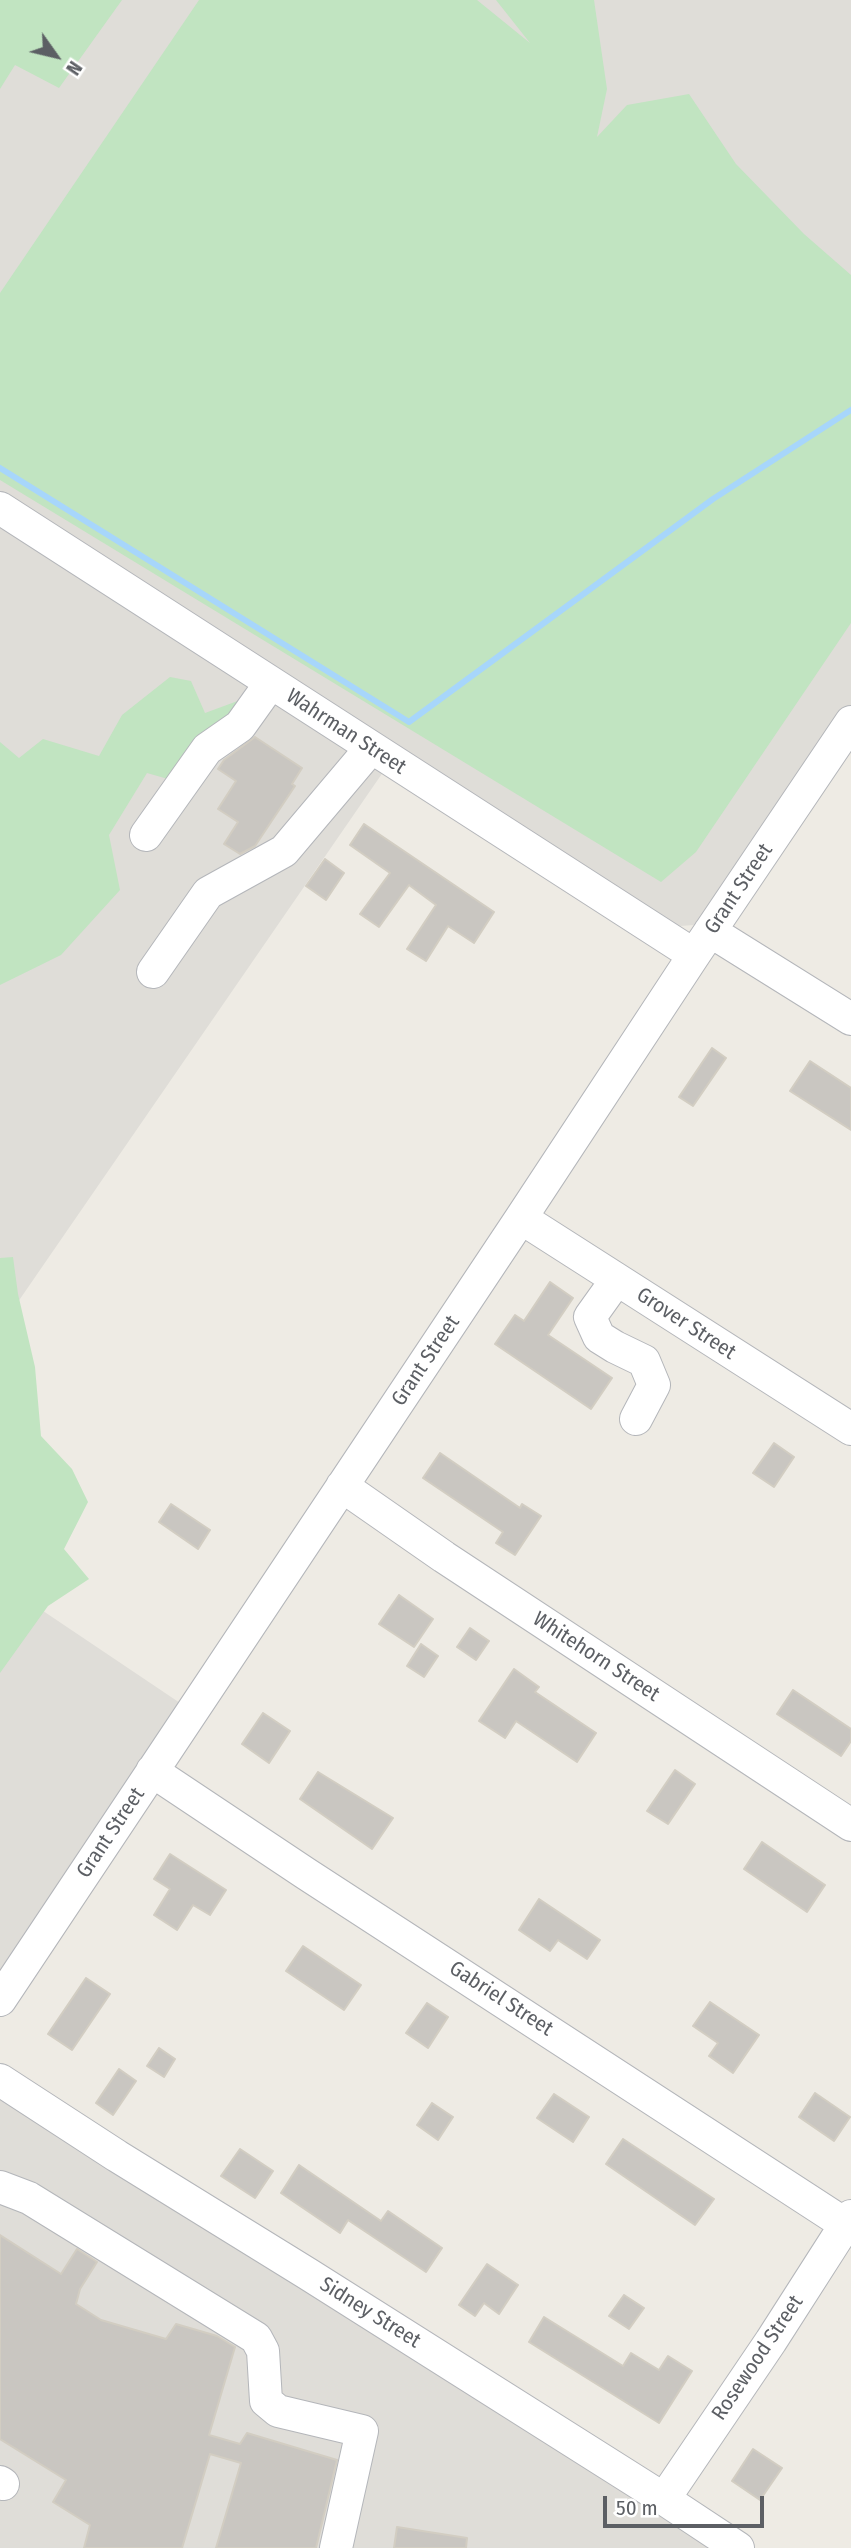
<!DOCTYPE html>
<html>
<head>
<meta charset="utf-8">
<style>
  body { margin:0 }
  #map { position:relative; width:851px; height:2548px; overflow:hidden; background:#eeebe4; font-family:"Fira Sans Condensed",sans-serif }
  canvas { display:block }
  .north { position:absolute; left:21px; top:21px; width:70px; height:70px; -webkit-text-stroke:5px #fff; paint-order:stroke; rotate:124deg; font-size:19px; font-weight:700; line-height:28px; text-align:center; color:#5c5f64 }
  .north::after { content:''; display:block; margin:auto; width:24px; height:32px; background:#5c5f64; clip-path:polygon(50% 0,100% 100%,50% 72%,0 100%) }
  .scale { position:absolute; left:603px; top:2496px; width:161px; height:32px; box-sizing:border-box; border:4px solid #5c5f64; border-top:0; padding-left:9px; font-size:21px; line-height:24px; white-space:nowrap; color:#5c5f64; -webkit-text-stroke:5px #fff; paint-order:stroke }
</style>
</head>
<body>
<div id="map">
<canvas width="851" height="2548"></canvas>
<div class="north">N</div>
<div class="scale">50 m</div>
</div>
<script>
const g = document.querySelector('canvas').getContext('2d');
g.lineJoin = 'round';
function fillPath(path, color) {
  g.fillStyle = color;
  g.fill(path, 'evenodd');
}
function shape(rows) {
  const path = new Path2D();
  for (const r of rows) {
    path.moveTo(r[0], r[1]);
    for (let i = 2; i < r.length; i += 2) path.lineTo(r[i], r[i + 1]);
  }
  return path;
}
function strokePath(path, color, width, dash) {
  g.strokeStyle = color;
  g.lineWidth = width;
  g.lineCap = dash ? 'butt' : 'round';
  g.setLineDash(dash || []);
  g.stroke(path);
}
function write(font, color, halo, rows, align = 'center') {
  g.font = font + ' "Fira Sans Condensed",sans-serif';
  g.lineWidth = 7;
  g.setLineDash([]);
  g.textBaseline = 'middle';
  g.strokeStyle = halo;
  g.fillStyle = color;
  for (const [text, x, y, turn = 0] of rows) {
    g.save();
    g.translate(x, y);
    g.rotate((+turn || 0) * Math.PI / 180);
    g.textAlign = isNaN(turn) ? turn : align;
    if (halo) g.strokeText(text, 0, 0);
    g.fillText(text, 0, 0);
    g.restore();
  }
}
const industrial = shape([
  [0,0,851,0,851,710,705,920,694,925,680,926,663,922,399,749,0,1328],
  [0,1582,186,1707,0,1986],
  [0,2092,719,2548,0,2548]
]);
const green = shape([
  [0,0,122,0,59,88,15,65,0,89],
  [199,0,477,0,530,43,496,0,594,0,607,89,597,137,627,105,689,94,736,164,804,234,851,275,851,623,696,852,661,882,0,480,0,293],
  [170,677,191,681,205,713,243,699,196,787,147,773,109,835,120,890,61,955,0,985,0,742,19,758,43,739,99,756,122,715],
  [13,1257,18,1294,35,1367,41,1436,72,1469,88,1502,64,1549,89,1579,48,1606,0,1673,0,1258]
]);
const stream = shape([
  [0,468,409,722,713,499,851,410]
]);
const building = shape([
  [255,737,302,768,292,784,295,786,255,846,240,854,224,844,238,822,218,809,236,781,218,769,224,760,255,737],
  [364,824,494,912,474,943,448,926,426,961,407,949,436,905,409,885,379,927,360,914,390,873,350,845,364,824],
  [325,859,344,873,326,900,306,886,325,859],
  [712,1048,726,1058,693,1106,679,1097,712,1048],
  [810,1061,851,1088,851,1130,790,1091,810,1061],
  [550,1282,573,1298,548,1335,612,1378,591,1409,495,1344,515,1315,524,1321,550,1282],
  [774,1443,794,1457,774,1487,753,1473,774,1443],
  [440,1453,520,1508,522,1504,541,1516,515,1555,496,1543,503,1532,423,1478,440,1453],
  [171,1504,210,1530,198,1549,159,1522,171,1504],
  [399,1595,433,1619,414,1647,379,1624,399,1595],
  [470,1628,489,1641,476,1660,457,1647,470,1628],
  [421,1644,438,1656,424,1677,407,1666,421,1644],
  [514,1669,539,1687,535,1692,596,1733,577,1762,516,1721,505,1738,479,1721,514,1669],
  [793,1690,851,1729,851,1741,841,1756,777,1714,793,1690],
  [263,1713,290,1731,269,1763,242,1744,263,1713],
  [675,1770,695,1784,668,1824,647,1811,675,1770],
  [318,1772,393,1818,372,1849,300,1799,318,1772],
  [762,1842,825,1885,807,1912,744,1869,762,1842],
  [170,1854,226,1890,210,1915,193,1905,177,1930,154,1915,170,1889,154,1879,170,1854],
  [539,1899,600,1940,587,1959,558,1940,550,1951,519,1930,539,1899],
  [303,1946,361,1985,344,2010,286,1971,303,1946],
  [86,1978,110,1994,72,2050,48,2034,86,1978],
  [710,2002,759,2035,733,2073,709,2056,718,2043,693,2026,710,2002],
  [427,2003,448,2017,428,2048,406,2033,427,2003],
  [159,2048,175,2059,164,2077,147,2066,159,2048],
  [119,2069,136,2081,113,2115,96,2103,119,2069],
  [815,2093,850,2117,834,2141,799,2117,815,2093],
  [554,2094,589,2117,573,2142,537,2118,554,2094],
  [432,2103,453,2117,438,2140,417,2125,432,2103],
  [623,2139,714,2199,695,2225,606,2164,623,2139],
  [240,2149,273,2171,255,2198,221,2176,240,2149],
  [299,2165,381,2221,388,2211,442,2248,426,2272,348,2220,340,2233,281,2193,299,2165],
  [0,2235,61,2274,77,2249,97,2262,80,2289,76,2304,101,2320,166,2339,176,2324,217,2336,235,2347,209,2435,240,2444,247,2433,337,2460,316,2548,216,2548,241,2463,210,2454,182,2548,84,2548,90,2525,53,2502,66,2480,0,2439,0,2235],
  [487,2264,518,2285,499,2314,484,2303,475,2316,459,2305,487,2264],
  [624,2295,644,2308,629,2329,609,2316,624,2295],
  [544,2317,623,2366,631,2353,659,2370,668,2356,692,2371,659,2423,529,2342,544,2317],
  [753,2449,782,2468,760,2500,732,2481,753,2449],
  [397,2527,467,2538,466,2548,394,2548,397,2527]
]);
const minor = shape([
  [0,508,694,955],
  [146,835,207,749,240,726,270,684],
  [710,931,851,1019],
  [153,972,208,893,284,851,371,748],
  [521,1218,851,1429],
  [615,1278,610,1289,590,1317,599,1337,615,1347,644,1361,654,1385,636,1419],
  [342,1486,444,1557,851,1825],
  [152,1771,305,1873,851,2228],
  [0,2000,521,1218,694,955,851,722],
  [0,2080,117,2156,308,2274,664,2499,738,2548],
  [0,2187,29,2198,256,2338,263,2351,266,2401,278,2411,362,2431,336,2548],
  [0,2482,3,2484],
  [664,2499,771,2341,851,2216]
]);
const streetNames = [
  ["Wahrman Street",346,732,33],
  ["Grant Street",739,889,-56],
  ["Grover Street",686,1324,33],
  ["Grant Street",426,1361,-56],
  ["Whitehorn Street",596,1657,33],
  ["Grant Street",111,1833,-56],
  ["Gabriel Street",501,1999,33],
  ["Sidney Street",370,2313,32],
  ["Rosewood Street",758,2358,-56]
];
fillPath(industrial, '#dfddd8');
fillPath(green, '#c1e4c1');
strokePath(stream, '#a7d6fb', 6);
fillPath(building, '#c9c6c1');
strokePath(building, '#d2cdc2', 2);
strokePath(minor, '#b4b6ba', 34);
strokePath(minor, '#fff', 32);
write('21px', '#5c5f64', '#fff', streetNames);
</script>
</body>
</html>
